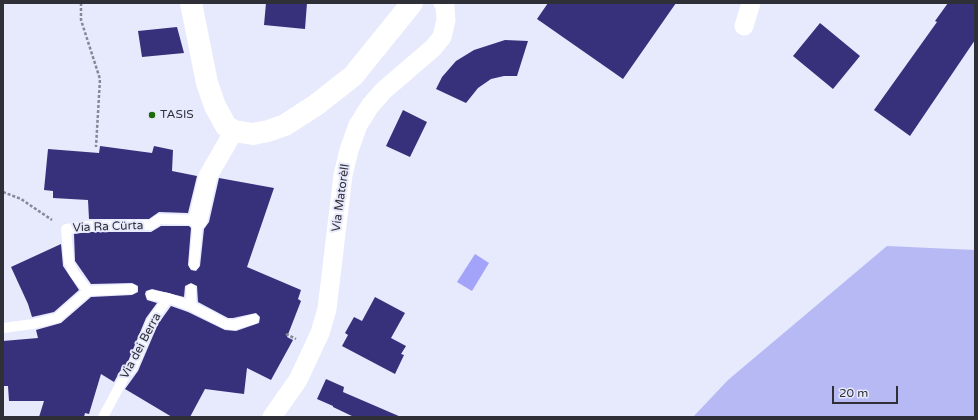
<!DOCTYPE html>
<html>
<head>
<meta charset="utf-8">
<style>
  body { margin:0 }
  #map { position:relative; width:978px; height:420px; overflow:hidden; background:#e7e9fd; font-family:"Varela Round",sans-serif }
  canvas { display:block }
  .frame { position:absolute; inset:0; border:4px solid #2f2f37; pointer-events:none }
  .scale { position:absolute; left:832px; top:386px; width:66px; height:18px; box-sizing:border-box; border:2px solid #2f2f37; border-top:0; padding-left:5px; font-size:12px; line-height:14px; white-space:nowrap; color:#2f2f37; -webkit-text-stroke:3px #e7e9fd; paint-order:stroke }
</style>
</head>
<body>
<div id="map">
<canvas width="978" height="420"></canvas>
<div class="frame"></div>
<div class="scale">20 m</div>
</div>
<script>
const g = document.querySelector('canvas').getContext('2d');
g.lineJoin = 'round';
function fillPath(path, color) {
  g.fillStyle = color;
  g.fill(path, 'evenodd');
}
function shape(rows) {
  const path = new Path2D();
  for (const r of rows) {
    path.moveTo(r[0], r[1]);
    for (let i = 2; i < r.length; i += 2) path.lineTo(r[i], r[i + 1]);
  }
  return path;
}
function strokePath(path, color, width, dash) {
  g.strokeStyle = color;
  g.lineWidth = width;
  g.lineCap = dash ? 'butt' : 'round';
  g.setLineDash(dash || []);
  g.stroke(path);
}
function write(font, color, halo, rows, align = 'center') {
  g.font = font + ' "Varela Round",sans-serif';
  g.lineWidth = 4;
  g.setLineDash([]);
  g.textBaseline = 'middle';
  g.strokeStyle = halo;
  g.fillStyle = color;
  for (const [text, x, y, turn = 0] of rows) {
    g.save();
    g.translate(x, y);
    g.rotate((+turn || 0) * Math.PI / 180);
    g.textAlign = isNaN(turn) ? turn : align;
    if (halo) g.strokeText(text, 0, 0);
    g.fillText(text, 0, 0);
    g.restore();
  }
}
const green = shape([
  [887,246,975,250,975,417,693,417,728,380]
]);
const water = shape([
  [475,254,489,263,472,291,457,282]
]);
const building = shape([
  [266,3,307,3,305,29,264,25],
  [548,3,676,3,623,79,537,19],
  [948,3,975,3,975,40,910,136,874,110,937,22,935,21],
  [820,23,860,56,833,89,793,56],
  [177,27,184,53,142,57,138,31],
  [505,40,528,41,517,76,504,76,491,79,478,88,466,103,436,89,442,77,456,61,474,50],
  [403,110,427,122,410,157,386,146],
  [100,146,152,153,154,146,173,150,172,171,197,176,188,213,159,212,149,219,89,219,88,200,53,198,53,191,44,190,48,149,99,153],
  [219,178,274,188,247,267,301,290,298,299,301,301,287,337,293,340,271,380,247,368,244,394,205,389,190,417,172,417,125,389,138,371,158,324,171,306,188,312,225,330,236,331,259,323,260,317,256,313,233,318,228,318,198,302,197,286,191,283,185,286,184,297,152,289,146,291,145,294,147,300,157,303,146,318,127,364,120,371,114,382,101,374,89,414,85,413,84,417,39,417,44,401,9,401,8,386,3,386,3,341,38,338,36,330,61,323,91,297,132,295,138,292,138,286,132,283,91,284,75,261,74,234,88,232,151,232,161,226,189,226,191,228,188,265,191,270,196,271,200,266,204,229,209,222],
  [61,244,63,266,79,290,54,312,32,317,28,304,11,267],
  [375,297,405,313,391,338,406,346,401,354,404,355,395,374,342,346,348,335,345,333,354,317,362,321],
  [326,379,344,387,343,392,401,417,354,417,333,407,333,406,317,399]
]);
const path = shape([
  [81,3,81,20,100,79,96,147],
  [3,192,21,199,52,220],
  [286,334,296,339]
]);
const service = shape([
  [88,291,132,289],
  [151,295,168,298],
  [191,306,226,324,234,325,254,319],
  [3,328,33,324,57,318,88,291,74,273,69,263,66,229,87,226,151,225,159,219,198,220,194,265],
  [103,417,126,374,132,368,152,321,168,298,191,306,191,289]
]);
const minor = shape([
  [744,26,751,3],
  [198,220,208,176,234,131],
  [272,417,298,380,320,333,327,309,343,175,349,150,358,125,370,106,383,91,433,48,442,37,446,20,445,7,443,3]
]);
const tertiary = shape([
  [191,3,207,83,215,106,226,126,234,131,253,134,268,131,285,125,316,105,353,76,412,3]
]);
const markers = [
  [152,115,4,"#1d6b0c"]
];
const poiNames = [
  ["TASIS",160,115]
];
const streetNames = [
  ["Via Matorèll",341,198,-82],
  ["Via Ra Cürta",108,227,-2],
  ["Via dei Berra",141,346,-62]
];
fillPath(green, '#b7b9f5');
fillPath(water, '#a2a3f9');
fillPath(building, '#37307b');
strokePath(path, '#878895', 2.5, [3, 2]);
strokePath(service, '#fff', 10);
strokePath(minor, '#fff', 19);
strokePath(tertiary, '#fff', 22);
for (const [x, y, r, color] of markers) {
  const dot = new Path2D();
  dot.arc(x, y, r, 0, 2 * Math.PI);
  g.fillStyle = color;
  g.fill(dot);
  strokePath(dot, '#e7e9fd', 1.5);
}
write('12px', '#2f2f37', '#e7e9fd', poiNames, 'left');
write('12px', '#2f2f37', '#e7e9fd', streetNames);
</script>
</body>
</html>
